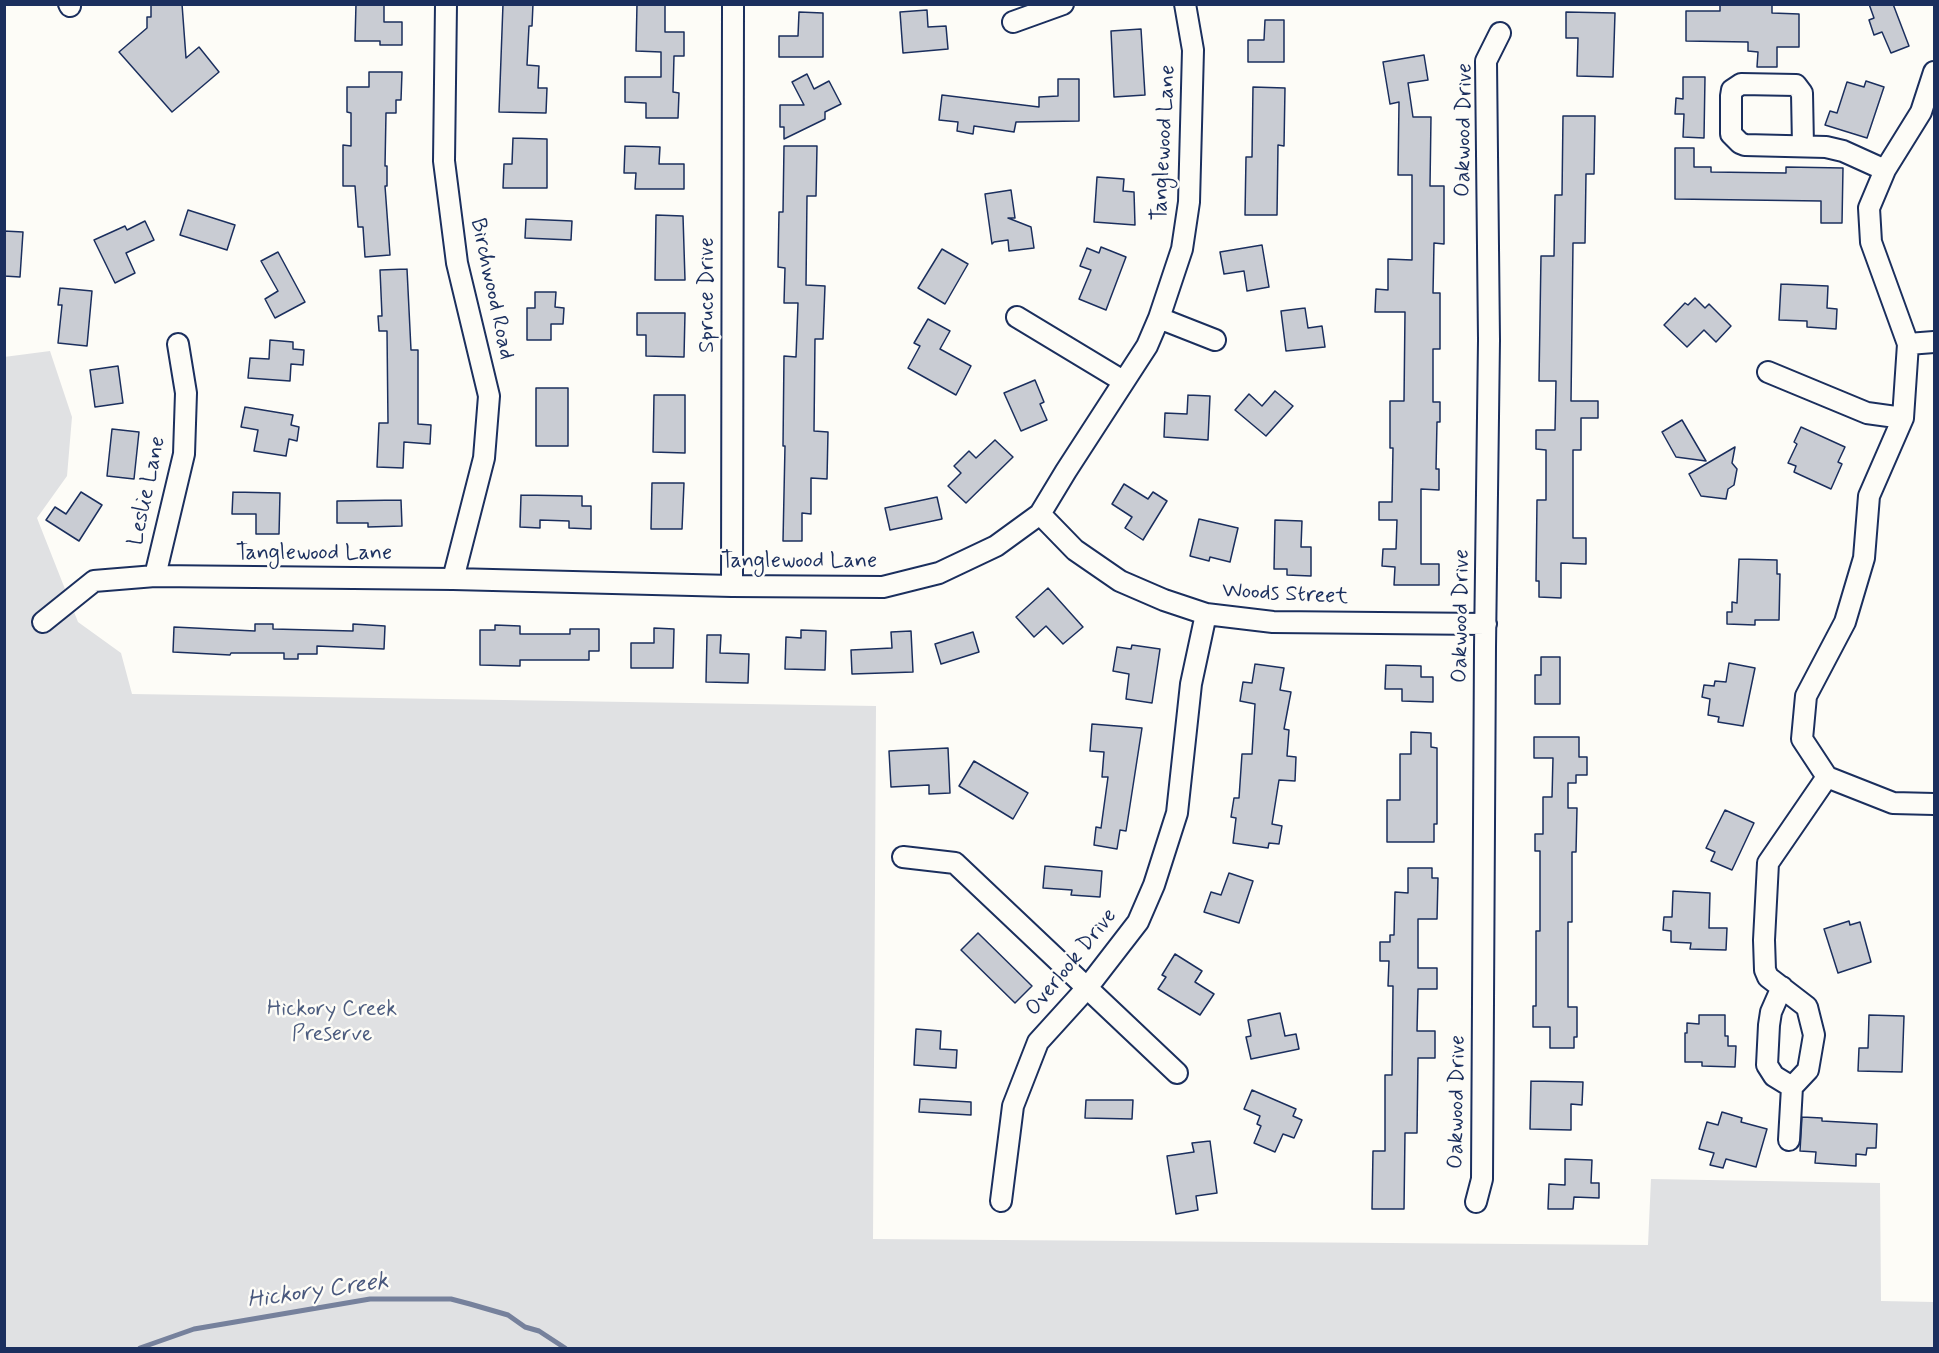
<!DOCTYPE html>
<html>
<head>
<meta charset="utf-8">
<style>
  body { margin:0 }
  #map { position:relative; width:1939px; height:1353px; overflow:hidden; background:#fdfcf7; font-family:Mynerve,sans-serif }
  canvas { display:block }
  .frame { position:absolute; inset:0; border:6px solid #1b2f5e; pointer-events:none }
</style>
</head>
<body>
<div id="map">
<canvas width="1939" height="1353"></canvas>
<div class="frame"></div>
</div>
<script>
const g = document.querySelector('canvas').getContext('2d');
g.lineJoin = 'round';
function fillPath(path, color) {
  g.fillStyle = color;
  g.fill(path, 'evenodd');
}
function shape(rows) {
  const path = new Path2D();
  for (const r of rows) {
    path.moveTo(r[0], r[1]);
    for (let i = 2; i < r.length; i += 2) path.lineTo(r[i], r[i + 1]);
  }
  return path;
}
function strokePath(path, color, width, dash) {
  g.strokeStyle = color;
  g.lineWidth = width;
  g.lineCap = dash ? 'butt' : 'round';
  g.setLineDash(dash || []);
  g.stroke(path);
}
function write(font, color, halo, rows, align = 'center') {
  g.font = font + ' Mynerve,sans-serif';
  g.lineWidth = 5;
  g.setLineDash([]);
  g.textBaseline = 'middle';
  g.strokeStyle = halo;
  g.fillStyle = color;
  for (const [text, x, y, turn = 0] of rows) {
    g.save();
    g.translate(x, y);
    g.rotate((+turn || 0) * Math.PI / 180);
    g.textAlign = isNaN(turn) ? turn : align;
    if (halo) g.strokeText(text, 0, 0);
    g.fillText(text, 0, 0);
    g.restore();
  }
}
const green = shape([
  [50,351,72,417,67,476,37,518,78,622,121,653,132,694,876,706,873,1239,1648,1245,1651,1179,1880,1183,1881,1301,1934,1302,1934,1348,5,1348,4,357]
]);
const stream = shape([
  [140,1348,194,1329,370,1299,451,1299,470,1304,508,1315,525,1327,539,1331,565,1348]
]);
const building = shape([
  [151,4,182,4,186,58,199,47,219,72,172,112,119,52,147,28,147,17,151,17,151,4],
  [356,4,384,4,384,22,402,22,402,45,380,45,380,41,355,41,356,4],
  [503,4,533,4,532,26,529,26,527,65,539,66,538,88,547,88,546,113,499,112,503,4],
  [637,4,665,4,665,32,684,32,684,56,674,56,673,92,679,93,678,118,646,118,646,103,625,102,625,77,661,77,661,52,636,51,637,4],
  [1720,4,1772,4,1772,13,1799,14,1799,47,1777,47,1777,67,1757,67,1758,52,1748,51,1748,42,1686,41,1686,11,1720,11,1720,4],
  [1869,4,1893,4,1909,46,1891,53,1882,32,1874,35,1869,20,1874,18,1869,4],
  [927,10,928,27,946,26,948,49,903,53,900,12,927,10],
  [799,12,823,13,823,57,779,57,779,36,798,36,799,12],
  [1566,12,1615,13,1613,77,1577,76,1578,38,1566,38,1566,12],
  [1265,20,1284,20,1284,62,1248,62,1248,40,1264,40,1265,20],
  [1141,29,1145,95,1114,97,1111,31,1141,29],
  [1424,55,1428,80,1408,83,1413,117,1431,117,1430,186,1444,186,1444,244,1434,243,1433,293,1440,293,1440,349,1433,349,1433,402,1440,402,1440,422,1437,422,1436,469,1439,469,1439,490,1421,489,1421,564,1439,564,1439,585,1394,585,1395,567,1382,566,1383,549,1396,549,1397,520,1379,520,1379,502,1392,502,1393,448,1390,448,1390,401,1404,401,1405,312,1375,312,1376,289,1388,290,1388,259,1412,260,1412,175,1398,175,1399,102,1390,104,1383,62,1424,55],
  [369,72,402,72,401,100,396,100,396,113,386,113,385,166,387,166,387,186,385,186,390,255,365,257,363,227,358,227,355,186,343,186,343,145,351,146,351,113,347,112,347,87,369,87,369,72],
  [807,74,814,89,829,81,841,104,825,112,825,119,784,139,784,127,780,127,780,105,804,105,792,82,807,74],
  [1683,77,1705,77,1704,138,1683,137,1684,114,1675,114,1676,98,1683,99,1683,77],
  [1058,79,1079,79,1079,121,1016,122,1014,132,974,126,973,134,957,131,958,122,939,120,942,95,1039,107,1039,97,1058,96,1058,79],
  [1866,81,1884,87,1867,138,1825,125,1830,111,1837,113,1847,82,1864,87,1866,81],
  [1253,87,1285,88,1284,146,1278,145,1277,215,1245,215,1246,157,1252,157,1253,87],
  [1563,116,1595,116,1594,174,1586,174,1585,243,1573,243,1571,401,1598,401,1598,418,1581,418,1581,450,1573,450,1573,538,1586,538,1586,564,1561,563,1561,598,1539,597,1539,581,1536,581,1537,500,1546,500,1546,450,1536,449,1536,430,1555,430,1556,381,1539,381,1541,256,1554,256,1555,195,1562,195,1563,116],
  [513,138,547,139,547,188,503,188,504,164,512,164,513,138],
  [625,146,660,147,659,164,684,164,684,189,635,189,636,173,624,173,625,146],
  [784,146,817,146,816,196,807,196,806,285,825,286,823,339,815,339,814,431,828,432,827,479,811,478,811,514,802,513,802,541,783,541,785,446,783,446,784,356,796,357,798,303,784,303,785,268,778,267,779,212,783,212,784,146],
  [1675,148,1694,148,1694,167,1711,167,1711,172,1786,173,1786,167,1843,168,1842,223,1821,223,1821,201,1675,199,1675,148],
  [1097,177,1124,179,1123,191,1134,192,1135,225,1094,222,1097,177],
  [1011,190,1015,218,1008,218,1031,227,1034,248,1009,251,1008,240,994,242,992,244,985,194,1011,190],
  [188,210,235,225,227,250,180,235,188,210],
  [656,215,683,216,685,280,655,280,656,215],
  [526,219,572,221,571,240,525,238,526,219],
  [145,221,154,240,126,253,135,273,115,283,94,240,125,226,127,230,145,221],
  [4,231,23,232,20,277,4,276,4,231],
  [1262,245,1269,287,1247,291,1244,271,1224,274,1220,252,1262,245],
  [1101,247,1126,257,1106,310,1079,299,1091,270,1080,266,1087,248,1099,253,1101,247],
  [942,249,968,264,945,304,918,288,942,249],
  [278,252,305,302,275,318,265,299,278,291,261,261,278,252],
  [407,269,411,350,418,350,418,424,431,425,430,444,404,442,403,468,377,467,379,423,388,423,387,331,379,331,378,316,382,316,380,270,407,269],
  [1781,284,1828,286,1827,308,1837,309,1836,329,1807,327,1807,321,1779,320,1781,284],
  [60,288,92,291,87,346,58,343,62,305,58,305,60,288],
  [535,292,556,292,555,307,564,308,563,324,551,324,551,340,527,340,527,308,535,308,535,292],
  [1695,298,1705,308,1709,304,1731,326,1716,342,1704,330,1687,347,1664,325,1685,303,1688,305,1695,298],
  [1305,308,1308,328,1322,326,1325,347,1286,351,1281,311,1305,308],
  [637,313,685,313,684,357,646,356,646,335,637,335,637,313],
  [928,319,950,331,940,349,971,366,956,395,908,368,920,346,914,343,928,319],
  [270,340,293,342,293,349,304,350,303,365,291,364,290,381,248,378,250,358,269,359,270,340],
  [118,366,123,403,95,407,90,370,118,366],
  [1035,380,1044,402,1040,404,1047,420,1021,431,1004,393,1035,380],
  [536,388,568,388,568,446,536,446,536,388],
  [1275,391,1293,406,1266,436,1235,410,1249,394,1262,406,1275,391],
  [654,395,685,395,685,453,653,452,654,395],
  [1188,395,1210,396,1208,440,1164,437,1165,413,1187,414,1188,395],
  [245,407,293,415,291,425,299,427,297,441,289,439,286,456,254,451,258,430,241,427,245,407],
  [1682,420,1706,461,1676,457,1662,432,1682,420],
  [1801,427,1845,447,1838,462,1842,464,1831,489,1794,472,1796,466,1788,463,1797,444,1794,442,1801,427],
  [112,429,139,432,134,479,107,476,112,429],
  [995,440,1013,457,966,503,948,486,961,473,954,466,969,451,976,458,995,440],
  [1735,447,1732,463,1737,469,1734,485,1728,489,1726,499,1701,496,1689,474,1735,447],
  [652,483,684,483,682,529,651,529,652,483],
  [1124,484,1148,499,1153,492,1167,501,1143,540,1125,528,1132,517,1112,504,1124,484],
  [81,492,102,505,79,541,46,520,55,507,66,514,81,492],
  [233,492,280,493,279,534,256,534,256,514,232,514,233,492],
  [521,495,582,496,582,506,591,506,591,529,569,528,569,521,540,520,540,528,520,527,521,495],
  [937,497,942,519,890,530,885,508,937,497],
  [401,500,402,526,368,527,368,523,337,523,337,501,401,500],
  [1199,519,1238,528,1230,562,1210,557,1209,561,1190,556,1199,519],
  [1275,520,1302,521,1301,547,1311,547,1311,576,1287,575,1287,569,1274,569,1275,520],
  [1739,559,1777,560,1777,574,1780,574,1779,620,1755,620,1755,625,1727,624,1727,612,1732,612,1732,602,1737,603,1739,559],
  [1048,588,1083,627,1063,644,1046,626,1034,637,1016,617,1048,588],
  [255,624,273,624,273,629,353,631,353,624,385,626,384,649,317,646,317,654,298,654,298,659,284,659,284,653,231,653,230,655,173,652,174,627,255,631,255,624],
  [495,625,520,626,520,634,570,634,570,629,599,629,599,651,589,651,589,660,520,660,520,666,480,665,480,630,495,630,495,625],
  [654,628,674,629,673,668,631,668,631,643,654,643,654,628],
  [801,630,826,631,825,670,785,669,786,637,801,638,801,630],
  [911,631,913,672,852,674,851,650,892,648,891,632,911,631],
  [973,632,979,652,941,664,935,644,973,632],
  [707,635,721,635,720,653,749,654,748,683,706,682,707,635],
  [1132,645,1160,649,1152,703,1126,699,1129,674,1113,671,1117,647,1131,649,1132,645],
  [1541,657,1560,657,1560,704,1535,704,1535,675,1541,675,1541,657],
  [1729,663,1755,668,1743,726,1718,722,1719,717,1708,715,1710,699,1702,697,1704,685,1714,686,1715,681,1726,682,1729,663],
  [1255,664,1284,668,1280,690,1291,692,1284,729,1289,730,1287,756,1296,757,1295,781,1279,780,1272,824,1282,826,1279,844,1269,843,1268,848,1233,843,1236,818,1231,817,1234,798,1239,798,1242,754,1252,754,1255,704,1240,701,1243,682,1252,683,1255,664],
  [1386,665,1421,666,1421,677,1433,677,1433,702,1402,701,1402,689,1385,689,1386,665],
  [1092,724,1142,728,1126,831,1120,830,1117,849,1094,845,1096,827,1101,828,1108,777,1102,777,1104,752,1090,751,1092,724],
  [1411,732,1431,733,1431,747,1437,748,1437,824,1434,824,1434,842,1387,842,1387,800,1400,800,1400,754,1411,754,1411,732],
  [1534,737,1579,737,1579,757,1587,757,1587,775,1576,775,1576,783,1568,783,1568,808,1577,808,1576,852,1572,852,1572,922,1568,922,1568,1007,1577,1007,1577,1037,1574,1037,1574,1048,1550,1048,1550,1027,1533,1027,1533,1006,1536,1006,1536,931,1540,931,1540,851,1535,851,1535,834,1543,834,1543,797,1552,797,1553,758,1534,758,1534,737],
  [948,748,950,793,929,794,929,785,891,787,889,751,948,748],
  [974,761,1028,793,1013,819,959,786,974,761],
  [1725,810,1754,823,1732,870,1711,861,1715,852,1706,848,1725,810],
  [1045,866,1102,871,1100,897,1071,895,1072,890,1043,888,1045,866],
  [1408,868,1432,868,1432,878,1438,878,1437,919,1418,919,1418,968,1437,968,1437,989,1418,989,1417,1031,1435,1031,1435,1058,1418,1058,1417,1133,1405,1133,1404,1209,1372,1209,1373,1151,1385,1151,1385,1075,1392,1075,1393,986,1388,986,1389,961,1380,961,1380,942,1390,942,1390,935,1394,935,1395,892,1408,893,1408,868],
  [1229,873,1253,881,1239,923,1204,912,1211,892,1221,895,1229,873],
  [1673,891,1710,893,1709,928,1727,928,1726,950,1690,949,1691,943,1671,942,1671,931,1663,930,1664,917,1672,917,1673,891],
  [1849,921,1850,925,1860,922,1871,962,1838,973,1824,929,1849,921],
  [978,933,1032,986,1015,1003,961,950,978,933],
  [1175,954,1202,971,1195,982,1214,994,1200,1015,1158,989,1166,977,1162,975,1175,954],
  [1280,1013,1285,1036,1296,1034,1299,1049,1251,1059,1246,1037,1251,1036,1248,1020,1280,1013],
  [1699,1015,1725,1015,1725,1036,1728,1036,1728,1046,1736,1046,1735,1067,1702,1066,1702,1062,1685,1062,1685,1033,1687,1033,1687,1023,1699,1024,1699,1015],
  [1869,1015,1904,1016,1902,1072,1858,1071,1859,1048,1868,1048,1869,1015],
  [916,1029,941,1031,940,1049,957,1050,956,1068,914,1065,916,1029],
  [1531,1081,1583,1082,1582,1105,1571,1104,1571,1130,1530,1129,1531,1081],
  [1252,1090,1296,1109,1293,1116,1302,1120,1294,1138,1283,1134,1275,1152,1254,1143,1261,1126,1257,1124,1260,1116,1244,1109,1252,1090],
  [920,1099,971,1102,971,1115,919,1112,920,1099],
  [1086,1100,1133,1100,1132,1119,1085,1118,1086,1100],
  [1722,1112,1742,1118,1741,1122,1767,1129,1756,1167,1726,1159,1723,1168,1710,1165,1714,1153,1699,1149,1707,1122,1718,1125,1722,1112],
  [1802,1117,1822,1118,1822,1121,1877,1124,1876,1148,1867,1148,1866,1155,1856,1154,1856,1166,1815,1163,1816,1152,1800,1151,1802,1117],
  [1210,1141,1217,1193,1196,1196,1198,1210,1176,1214,1167,1156,1194,1152,1192,1143,1210,1141],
  [1565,1159,1592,1160,1591,1183,1599,1183,1599,1198,1574,1197,1573,1209,1548,1209,1549,1184,1565,1185,1565,1159]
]);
const street = shape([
  [69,4,70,6],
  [446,4,444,161,457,263,489,396,484,458,453,579],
  [1013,22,1063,4],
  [1934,72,1921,112,1885,170,1869,208,1871,242,1908,344,1903,418,1869,496,1864,558,1845,622,1806,696,1802,739,1827,777,1893,803,1934,804],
  [1803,146,1802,93,1796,85,1741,84,1732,90,1731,96,1731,134,1740,143,1745,145,1826,147,1843,151,1885,170],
  [1017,317,1123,381],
  [1159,318,1215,340],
  [1908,344,1934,342],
  [1768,372,1867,413,1903,418],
  [1040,514,1075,550,1120,581,1164,600,1206,614,1273,622,1486,624],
  [155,576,184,454,186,393,178,344],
  [732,586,733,4],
  [43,622,94,581,155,576,453,579,732,586,883,587,939,573,996,546,1040,514,1066,471,1147,346,1159,318,1182,249,1189,202,1193,50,1185,4],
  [903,857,955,863,1177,1073],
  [1782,987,1771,1012,1769,1025,1767,1065,1774,1076,1792,1087],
  [1789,1140,1792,1087,1808,1070,1814,1035,1807,1007,1768,977,1765,970,1764,940,1768,863,1827,777],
  [1001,1201,1013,1106,1038,1042,1087,988,1138,922,1154,885,1177,813,1191,684,1206,614],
  [1476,1202,1482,1179,1485,647,1489,340,1486,61,1500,33]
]);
const streetNames = [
  ["Oakwood Drive",1465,130,-89],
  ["Tanglewood Lane",1165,143,-87],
  ["Birchwood Road",491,289,78],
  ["Spruce Drive",708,295,-90],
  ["Leslie Lane",148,491,-78],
  ["Tanglewood Lane",314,554],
  ["Tanglewood Lane",799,562],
  ["Woods Street",1285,595,3],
  ["Oakwood Drive",1462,616,-89],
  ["Overlook Drive",1072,963,-51],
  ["Oakwood Drive",1458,1102,-89]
];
const parkNames = [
  ["Hickory Creek",332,1010],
  ["Preserve",332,1035]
];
const waterNames = [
  ["Hickory Creek",318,1292,-8]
];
fillPath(green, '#e0e1e3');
strokePath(stream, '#76819c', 5);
fillPath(building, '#c9ccd3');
strokePath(building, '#1b2f5e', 1.5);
strokePath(street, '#1b2f5e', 24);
strokePath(street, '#fdfcf7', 20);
write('22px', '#1b2f5e', '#fdfcf7', streetNames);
write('22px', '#4c5c7f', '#fdfcf7', parkNames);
write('italic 24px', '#49587d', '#fdfcf7', waterNames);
</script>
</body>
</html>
